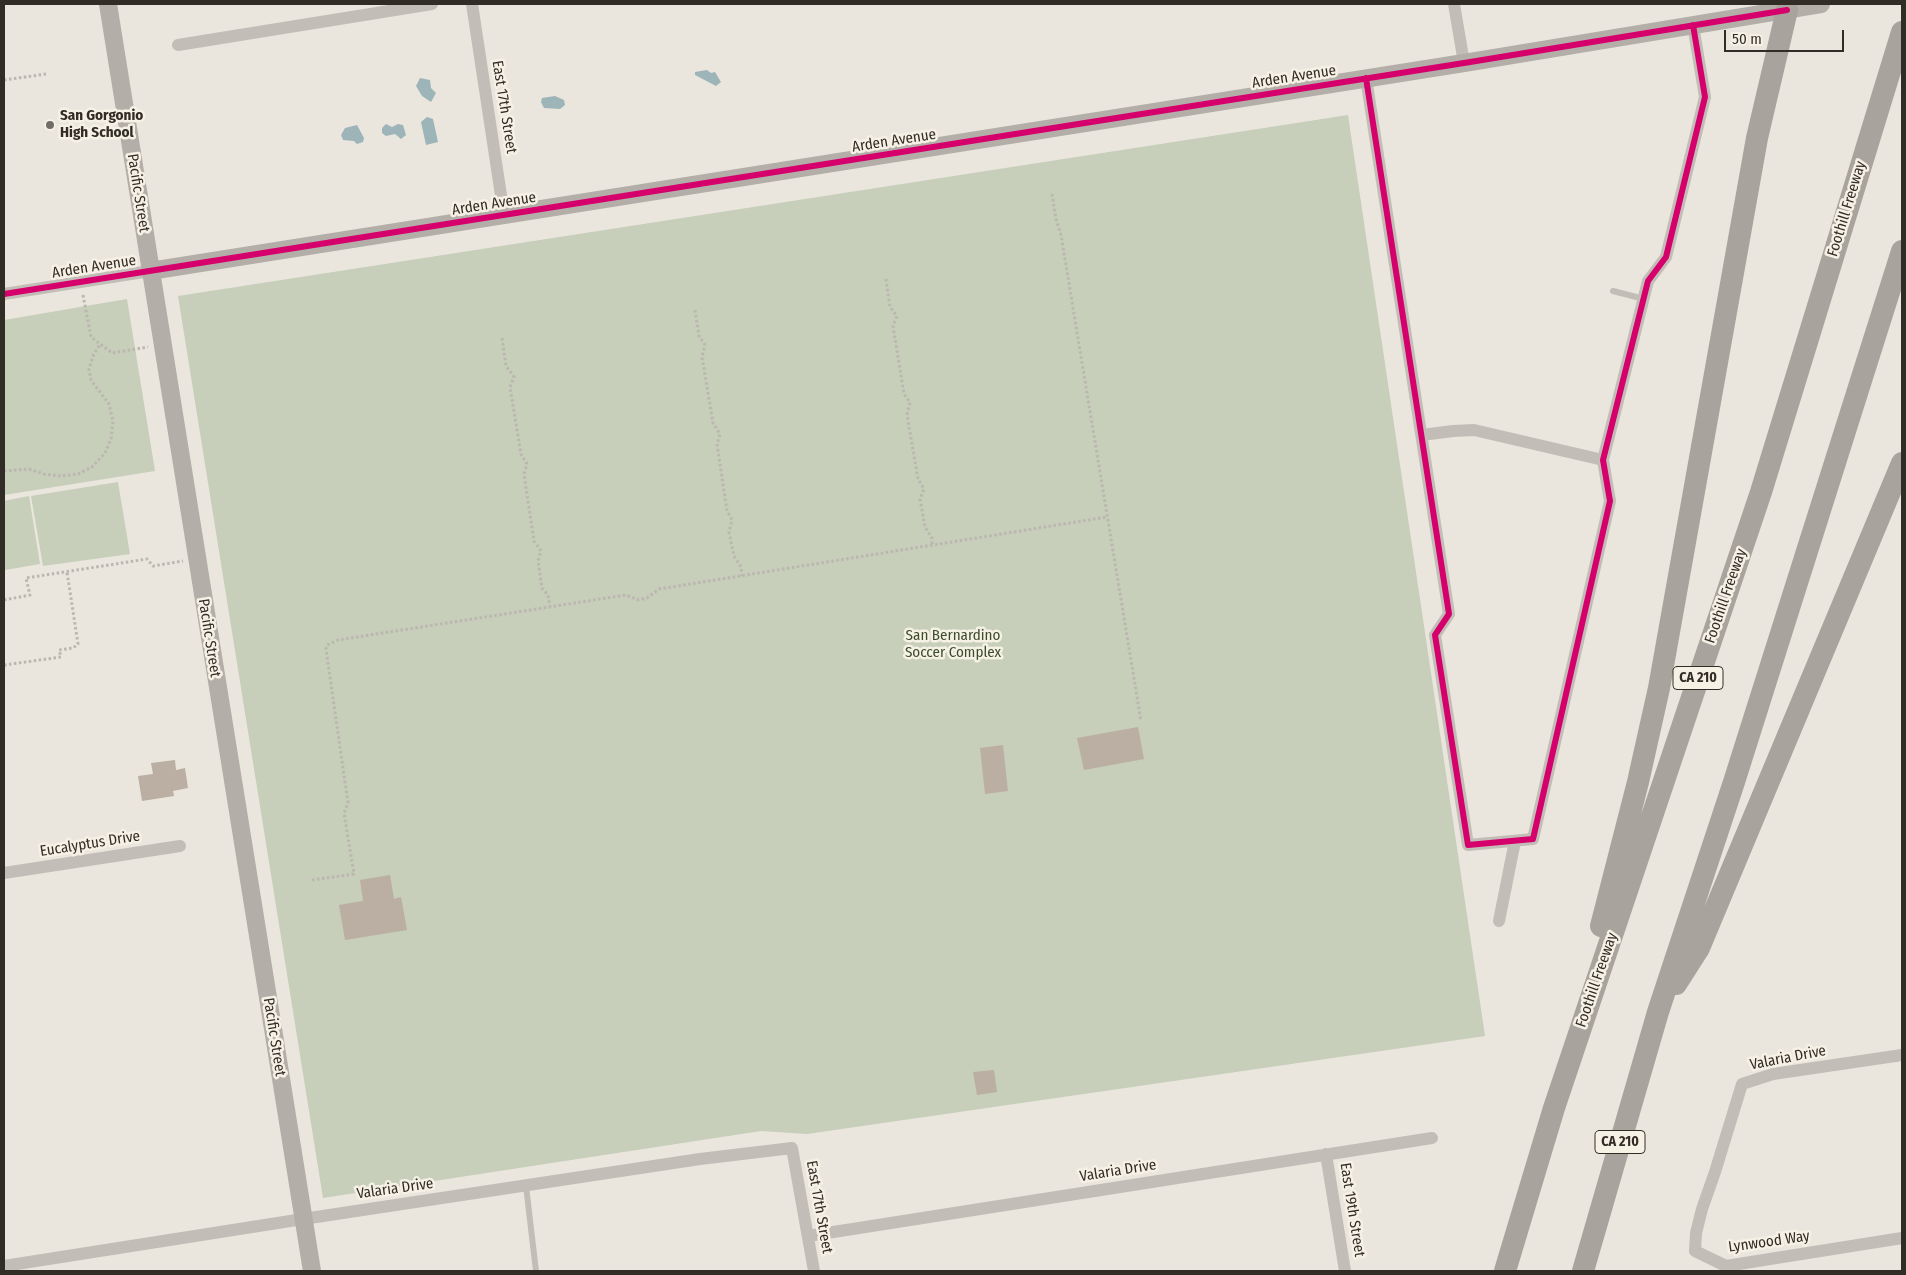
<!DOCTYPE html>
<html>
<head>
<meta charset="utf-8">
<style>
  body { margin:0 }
  #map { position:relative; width:1906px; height:1275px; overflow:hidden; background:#eae6de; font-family:"Fira Sans Condensed",sans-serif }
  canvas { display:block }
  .frame { position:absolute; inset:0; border:5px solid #322c27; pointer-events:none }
  .scale { position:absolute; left:1724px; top:30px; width:120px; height:22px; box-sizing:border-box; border:2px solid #322c27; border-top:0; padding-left:6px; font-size:15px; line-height:18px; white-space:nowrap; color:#322c27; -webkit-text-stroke:4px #f6f1e5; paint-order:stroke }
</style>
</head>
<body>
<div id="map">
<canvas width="1906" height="1275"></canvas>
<div class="frame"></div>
<div class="scale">50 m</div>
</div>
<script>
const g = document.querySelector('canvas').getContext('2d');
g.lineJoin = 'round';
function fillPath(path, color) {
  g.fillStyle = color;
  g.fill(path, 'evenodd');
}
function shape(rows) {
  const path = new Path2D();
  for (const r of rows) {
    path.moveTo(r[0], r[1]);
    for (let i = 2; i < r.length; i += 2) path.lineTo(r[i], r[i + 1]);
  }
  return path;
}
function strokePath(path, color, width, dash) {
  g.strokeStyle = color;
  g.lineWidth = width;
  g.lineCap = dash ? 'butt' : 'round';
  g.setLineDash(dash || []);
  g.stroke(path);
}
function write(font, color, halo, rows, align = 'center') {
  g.font = font + ' "Fira Sans Condensed",sans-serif';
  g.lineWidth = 5;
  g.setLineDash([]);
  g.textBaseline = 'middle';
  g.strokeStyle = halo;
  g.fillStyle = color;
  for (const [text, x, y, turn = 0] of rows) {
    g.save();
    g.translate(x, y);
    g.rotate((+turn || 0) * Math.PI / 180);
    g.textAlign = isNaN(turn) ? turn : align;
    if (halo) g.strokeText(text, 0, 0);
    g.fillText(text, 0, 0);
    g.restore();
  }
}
const green = shape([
  [1348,115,1485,1036,807,1134,761,1131,323,1198,178,296],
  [127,299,155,471,4,495,4,320],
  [118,482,130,554,43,566,31,496],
  [29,496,40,564,5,570,4,501]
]);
const water = shape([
  [707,70,711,73,715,72,721,82,716,86,695,75,695,72],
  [420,78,430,80,431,88,436,93,431,102,422,96,416,86],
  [555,96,564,100,565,105,560,109,544,108,541,102,542,98],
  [427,117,433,119,438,142,426,145,421,122],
  [386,124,392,127,398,124,403,125,406,135,401,139,395,134,386,136,382,133,382,128],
  [357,125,364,138,363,142,357,144,354,141,343,140,341,135,345,128]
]);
const building = shape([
  [1138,727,1144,759,1084,770,1077,738],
  [1003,745,1008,791,985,794,980,748],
  [175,760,176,770,185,768,188,788,173,791,174,796,142,801,138,776,153,774,151,763],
  [390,875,394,899,401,897,407,930,345,940,339,905,363,901,360,880],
  [994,1070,997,1092,977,1095,973,1072]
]);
const path = shape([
  [4,80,46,74],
  [1052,194,1056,219,1061,235,1141,721],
  [886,279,890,307,897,316,893,326,904,394,910,402,907,415,918,479,924,489,920,499,925,527,932,538,932,545],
  [83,295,91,337,112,353,148,347],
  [695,310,699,336,705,345,702,357,713,423,720,434,717,444,727,511,732,520,729,532,734,556,741,567,742,576],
  [502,338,506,366,514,377,510,387,521,454,527,464,524,474,534,541,541,551,538,561,542,588,548,595,550,607],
  [4,471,29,469,44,474,61,476,78,474,92,467,105,453,111,439,113,421,109,404,91,380,89,369,93,356,100,344],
  [4,600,30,595,26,578,147,559,153,566,183,561],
  [4,665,61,657,59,650,73,648,78,644,67,572],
  [312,880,354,874,344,813,348,803,326,649,327,645,338,640,626,595,639,600,647,598,659,589,1107,517]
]);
const lane = shape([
  [1613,291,1644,299],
  [526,1186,536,1271]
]);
const street = shape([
  [472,4,504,215],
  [1454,4,1464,63],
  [178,45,432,4],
  [1366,78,1449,614,1435,635,1468,845,1533,839,1610,501,1603,460,1648,281,1666,257,1705,97,1693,25],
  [4,294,150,271],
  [1422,435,1453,431,1474,430,1603,460],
  [4,873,180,846],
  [1499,921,1515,841],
  [1902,1055,1773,1074,1742,1084,1715,1172,1702,1209,1696,1233,1695,1251,1726,1266,1902,1238],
  [1326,1154,1345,1271],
  [808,1236,1432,1138],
  [4,1266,303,1219,700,1159,792,1148,814,1271]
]);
const secondary = shape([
  [108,4,312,1271],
  [150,271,1464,63,1821,4]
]);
const highway = shape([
  [1601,926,1638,782,1659,688,1757,138,1787,10],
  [1676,984,1699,948,1902,463],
  [1505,1271,1554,1108,1761,492,1902,32],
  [1583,1271,1658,1012,1734,782,1902,251]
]);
const cycleway = shape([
  [1366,78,1449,614,1435,635,1468,845,1533,839,1610,501,1603,460,1648,281,1666,257,1705,97,1693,25],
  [4,294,1464,63,1787,10]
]);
const markers = [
  [50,125,5,"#726d67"]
];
const shields = [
  [1698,678,50],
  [1620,1142,50]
];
const shieldNames = [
  ["CA 210",1698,678],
  ["CA 210",1620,1142]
];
const streetNames = [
  ["Arden Avenue",1294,77,-9],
  ["East 17th Street",504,107,81],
  ["Arden Avenue",894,141,-9],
  ["Pacific Street",138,193,81],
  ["Arden Avenue",494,204,-9],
  ["Foothill Freeway",1847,209,-73],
  ["Arden Avenue",94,267,-9],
  ["Foothill Freeway",1726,596,-71],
  ["Pacific Street",209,638,81],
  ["Eucalyptus Drive",90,844,-9],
  ["Foothill Freeway",1597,980,-71],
  ["Pacific Street",274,1037,81],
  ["Valaria Drive",1788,1058,-11],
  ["Valaria Drive",1118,1171,-9],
  ["Valaria Drive",395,1189,-8],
  ["East 17th Street",819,1207,80],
  ["East 19th Street",1352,1210,81],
  ["Lynwood Way",1769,1242,-8]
];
const poiNames = [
  ["San Gorgonio",60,116],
  ["High School",60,133]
];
const parkNames = [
  ["San Bernardino",953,636],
  ["Soccer Complex",953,653]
];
fillPath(green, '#c7ceba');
fillPath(water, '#9db4b8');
fillPath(building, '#bbaea2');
strokePath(path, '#bbb7b0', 3, [2.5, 2.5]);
strokePath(lane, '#c2beb7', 6);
strokePath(street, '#c2beb7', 12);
strokePath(secondary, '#b3aea8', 18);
strokePath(highway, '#a8a49d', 22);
strokePath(cycleway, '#d6006c', 6);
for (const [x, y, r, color] of markers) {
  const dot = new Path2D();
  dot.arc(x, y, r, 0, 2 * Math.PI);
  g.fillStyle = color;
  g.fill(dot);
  strokePath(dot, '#f6f1e5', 2);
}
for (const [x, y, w] of shields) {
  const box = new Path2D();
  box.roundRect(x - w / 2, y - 11.5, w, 23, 4);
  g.fillStyle = '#f6f1e5';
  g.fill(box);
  strokePath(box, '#322c27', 1);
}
write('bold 14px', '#322c27', null, shieldNames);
write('15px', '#322c27', '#f6f1e5', streetNames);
write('bold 15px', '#322c27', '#f6f1e5', poiNames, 'left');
write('15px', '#3c4d2e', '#f6f1e5', parkNames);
</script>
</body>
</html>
